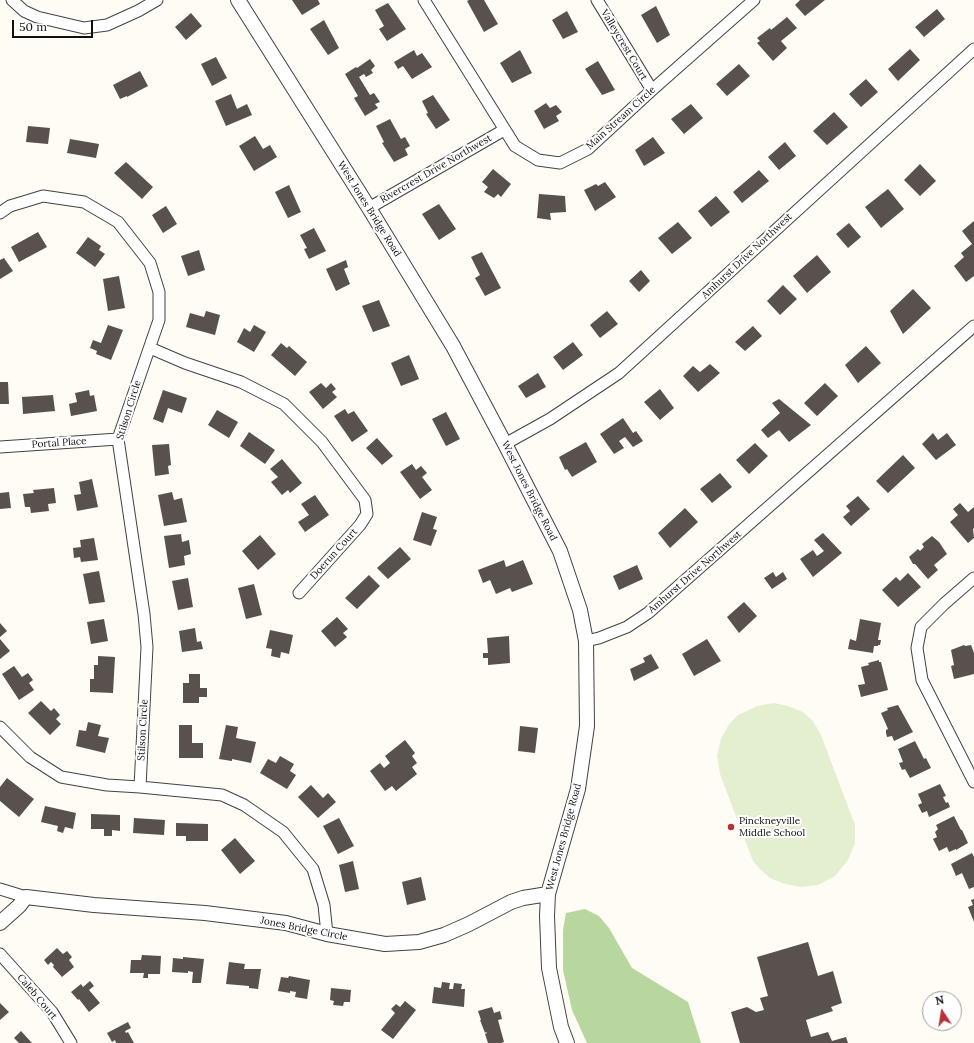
<!DOCTYPE html>
<html>
<head>
<meta charset="utf-8">
<style>
  body { margin:0 }
  #map { position:relative; width:974px; height:1043px; overflow:hidden; background:#fefcf4; font-family:Lora,serif }
  canvas { display:block }
  .north { position:absolute; left:922px; top:991px; width:40px; height:40px; box-sizing:border-box; background:#fff; border:1px solid #9f9f9f; border-radius:50%; rotate:348deg; font-size:11px; font-weight:700; line-height:16px; text-align:center; color:#101010 }
  .north::after { content:''; display:block; margin:auto; width:14px; height:18px; background:#b83037; clip-path:polygon(50% 0,100% 100%,50% 72%,0 100%) }
  .scale { position:absolute; left:12px; top:20px; width:81px; height:18px; box-sizing:border-box; border:2px solid #101010; border-top:0; padding-left:5px; font-size:12px; line-height:14px; white-space:nowrap; color:#101010; -webkit-text-stroke:3px #fff; paint-order:stroke }
</style>
</head>
<body>
<div id="map">
<canvas width="974" height="1043"></canvas>
<div class="north">N</div>
<div class="scale">50 m</div>
</div>
<script>
const g = document.querySelector('canvas').getContext('2d');
g.lineJoin = 'round';
function fillPath(path, color) {
  g.fillStyle = color;
  g.fill(path, 'evenodd');
}
function shape(rows) {
  const path = new Path2D();
  for (const r of rows) {
    path.moveTo(r[0], r[1]);
    for (let i = 2; i < r.length; i += 2) path.lineTo(r[i], r[i + 1]);
  }
  return path;
}
function strokePath(path, color, width, dash) {
  g.strokeStyle = color;
  g.lineWidth = width;
  g.lineCap = dash ? 'butt' : 'round';
  g.setLineDash(dash || []);
  g.stroke(path);
}
function write(font, color, halo, rows, align = 'center') {
  g.font = font + ' Lora,serif';
  g.lineWidth = 4;
  g.setLineDash([]);
  g.textBaseline = 'middle';
  g.strokeStyle = halo;
  g.fillStyle = color;
  for (const [text, x, y, turn = 0] of rows) {
    g.save();
    g.translate(x, y);
    g.rotate((+turn || 0) * Math.PI / 180);
    g.textAlign = isNaN(turn) ? turn : align;
    if (halo) g.strokeText(text, 0, 0);
    g.fillText(text, 0, 0);
    g.restore();
  }
}
const forest = shape([
  [585,909,599,916,609,928,632,968,688,1002,701,1043,587,1043,572,1010,563,970,563,930,566,913]
]);
const pitch = shape([
  [774,703,788,706,803,712,813,721,821,735,855,825,855,843,848,860,835,876,818,885,801,887,785,884,770,878,760,869,753,861,720,774,717,756,721,739,729,724,738,715,757,706]
]);
const building = shape([
  [292,0,318,0,320,4,302,15],
  [469,0,484,0,498,24,484,32,467,1],
  [800,0,825,0,805,16,795,5],
  [388,3,406,29,387,41,379,29,384,26,375,10],
  [656,6,670,35,657,43,641,15],
  [937,9,945,19,924,37,915,27],
  [567,11,578,32,563,39,552,20],
  [191,13,202,26,186,40,175,27],
  [787,17,797,28,781,41,787,48,773,61,757,43,760,41,757,38,770,28,771,30],
  [324,20,339,48,328,55,310,29],
  [910,49,920,60,898,81,888,69],
  [414,50,417,56,422,53,432,67,412,79,403,66,398,69,394,62],
  [520,50,532,73,512,83,500,63],
  [216,57,227,78,212,86,201,64],
  [370,59,375,66,371,70,373,73,366,77,364,74,359,77,370,95,374,93,380,102,375,104,378,108,365,116,354,98,358,96,345,74,356,67,357,68],
  [598,61,615,90,602,95,585,69],
  [739,64,750,76,727,96,716,84],
  [140,71,148,86,127,97,127,96,120,99,113,85],
  [866,79,878,92,861,107,849,94],
  [231,94,237,109,247,104,252,115,226,126,215,101],
  [433,95,450,120,436,129,426,114,428,113,422,101],
  [546,103,550,108,556,105,562,112,556,116,559,121,544,129,534,111],
  [691,104,703,118,684,134,671,119],
  [834,112,848,127,827,145,813,131],
  [390,119,401,139,405,137,410,146,405,149,408,155,394,162,382,143,384,142,376,126],
  [28,126,50,128,48,144,26,142],
  [255,136,263,149,270,145,277,157,254,171,239,146],
  [653,137,665,153,644,166,635,150],
  [70,139,99,144,96,158,67,153],
  [785,142,796,156,779,170,768,157],
  [126,162,153,187,142,199,114,173],
  [920,164,936,181,920,196,904,180],
  [493,169,511,184,501,197,498,194,494,198,484,192,488,187,482,182],
  [759,170,769,181,742,203,733,192],
  [605,182,616,197,595,211,584,190,596,184,598,186],
  [289,185,301,212,288,218,275,192],
  [888,189,904,209,881,228,865,207],
  [539,194,565,196,566,212,550,213,551,220,537,218],
  [716,196,730,212,711,227,698,211],
  [439,204,456,229,439,240,422,214],
  [166,206,177,224,163,233,152,215],
  [974,221,974,276,966,282,954,266,964,257,961,253,972,244,962,231],
  [678,222,692,238,672,254,658,238],
  [849,223,861,237,848,248,836,234],
  [314,228,326,251,309,259,304,249,307,248,300,235],
  [38,232,47,247,19,262,11,247],
  [88,237,101,246,99,250,105,254,95,267,76,253],
  [199,250,205,270,188,276,181,256],
  [482,252,501,288,485,296,475,278,480,275,471,257],
  [817,255,831,272,807,293,793,276],
  [4,258,13,271,0,279,0,260],
  [346,260,348,267,344,269,350,284,336,291,326,269],
  [641,270,650,281,639,292,629,281],
  [119,276,125,308,108,311,103,279],
  [783,285,797,299,780,315,767,301],
  [913,289,931,308,903,334,890,311],
  [379,300,390,326,373,332,362,306],
  [206,311,220,315,215,335,186,327,190,313,204,317],
  [607,311,618,324,600,338,590,325],
  [108,325,123,330,111,360,96,354,97,351,90,348,93,340,101,343],
  [254,325,266,332,254,352,237,342,244,328,250,332],
  [753,326,762,336,745,351,735,342],
  [573,342,583,355,563,370,553,357],
  [281,343,287,348,289,346,307,362,295,376,271,355],
  [866,346,881,363,858,383,845,365],
  [409,355,419,379,401,386,391,363],
  [710,364,720,373,698,392,683,376,693,366,700,372],
  [538,373,546,387,526,398,518,386],
  [0,382,8,382,9,404,0,404],
  [321,383,326,388,331,383,336,389,332,392,337,397,323,409,309,392],
  [825,383,838,396,817,416,804,403],
  [660,389,674,408,660,420,644,402],
  [89,390,90,396,94,395,97,411,71,416,69,404,77,402,75,393],
  [163,390,187,398,182,413,168,408,163,423,153,419],
  [53,395,55,411,23,414,22,397],
  [779,399,811,425,789,442,779,430,768,438,761,430,780,413,772,403],
  [345,409,348,414,354,411,368,431,352,442,334,416],
  [217,410,238,422,229,438,208,425],
  [446,412,460,439,446,446,432,419],
  [623,418,633,433,636,431,643,441,633,447,625,437,619,441,624,448,614,454,600,434],
  [249,432,275,450,265,464,240,446],
  [933,433,938,440,947,433,956,445,936,460,922,444],
  [377,438,393,456,382,465,366,448],
  [586,442,597,462,572,477,567,469,565,470,559,457],
  [755,443,768,456,749,474,736,460],
  [169,444,171,465,168,466,169,474,155,476,152,445],
  [903,455,915,468,888,493,876,481],
  [282,459,302,483,290,493,288,490,282,495,271,482,278,477,270,469],
  [412,464,416,470,421,466,427,473,422,477,432,490,420,499,400,472],
  [720,473,732,487,712,503,700,489],
  [92,479,98,507,77,511,74,495,81,494,79,482],
  [54,488,56,503,48,504,49,511,31,513,30,507,25,507,23,494,34,493,33,490],
  [9,492,11,508,0,509,0,493],
  [172,492,174,500,182,498,187,522,164,526,158,495],
  [315,495,329,515,305,532,298,522,309,515,301,504],
  [858,496,870,509,851,526,843,517,850,511,846,506],
  [960,503,968,512,974,507,974,528,973,529,974,538,968,543,950,522,958,515,953,509],
  [685,508,698,522,670,548,658,533],
  [422,512,437,517,433,529,437,530,431,546,413,540],
  [823,533,842,553,813,577,800,559,813,550,817,556,824,551,814,540],
  [181,534,182,542,189,540,191,554,184,556,185,565,169,568,164,536],
  [260,535,276,554,258,570,242,551],
  [932,536,939,542,947,554,934,565,938,570,928,579,915,564,913,564,909,557,918,549,920,551,924,547,922,544],
  [94,538,98,560,81,562,80,557,74,558,73,548,81,547,80,540],
  [400,547,411,559,388,579,377,568],
  [504,560,506,567,523,560,533,584,512,592,510,588,496,594,490,580,483,583,478,570],
  [637,565,643,579,619,590,613,576],
  [99,571,105,602,89,604,83,574],
  [773,572,776,577,783,572,787,579,772,589,764,578],
  [908,573,921,587,898,607,882,590,896,577,900,581],
  [369,575,380,586,357,609,345,598],
  [188,578,193,607,178,610,172,581],
  [254,584,262,615,246,619,238,588],
  [744,602,757,616,739,633,727,617],
  [337,617,348,629,343,633,347,637,335,647,321,631],
  [104,619,108,641,91,644,87,622],
  [860,619,881,623,878,640,881,640,880,645,878,645,878,646,874,646,873,653,848,649,850,639,856,641],
  [0,623,7,631,0,637],
  [195,628,197,642,201,641,203,649,182,652,179,631],
  [270,630,293,635,289,654,281,652,280,658,271,656,272,649,266,648],
  [509,636,510,663,488,665,488,658,483,658,483,653,488,653,487,638],
  [0,639,10,651,0,659],
  [707,639,721,661,694,676,682,654],
  [964,645,965,646,971,645,974,653,974,674,954,679,951,666,954,665,951,650],
  [651,654,659,668,634,681,630,669,645,662,643,658],
  [98,656,115,657,113,693,90,692,90,679,94,679,94,665,98,665],
  [879,660,879,662,881,662,888,690,861,697,858,685,865,684,861,667,869,665,868,663],
  [14,666,22,677,28,673,33,680,29,683,34,690,19,700,2,674],
  [189,674,200,674,200,688,207,688,207,697,199,697,199,703,183,703,183,683,189,683],
  [41,701,51,711,54,708,60,715,56,719,61,724,50,735,28,713],
  [898,705,913,732,894,741,892,736,887,737,886,733,886,730,888,729,881,713,888,710,887,708],
  [88,722,101,725,98,736,109,738,105,753,76,746,79,730,86,731],
  [179,725,192,725,192,743,203,743,203,758,179,758],
  [226,725,238,727,236,738,256,742,251,763,232,759,232,761,219,759],
  [520,726,538,728,535,753,518,751],
  [405,740,415,753,412,756,417,763,412,767,417,774,396,791,392,786,385,791,370,771,380,763,384,768,390,763,385,756],
  [915,741,924,759,926,758,931,768,910,778,905,769,902,770,899,763,903,762,898,749],
  [280,756,294,764,290,771,296,775,287,789,260,773,268,759,276,763],
  [7,778,34,799,19,817,0,801,0,787],
  [940,784,946,796,943,797,946,803,948,802,950,807,929,817,927,811,922,813,918,805,922,803,918,794],
  [311,785,323,798,328,793,336,802,318,818,298,797],
  [45,806,76,813,73,829,65,827,63,833,57,831,58,826,41,822],
  [91,814,120,815,120,831,112,830,112,836,104,836,104,829,91,829],
  [954,816,961,830,962,830,968,843,956,850,956,849,949,852,947,847,939,851,933,839,937,837,935,832,938,829,936,825],
  [134,818,165,820,164,835,133,833],
  [339,818,354,846,338,854,323,826],
  [176,823,208,824,208,841,186,841,186,836,176,836],
  [235,838,255,861,240,874,221,850],
  [972,853,974,857,974,887,969,889,962,873,956,876,951,864],
  [353,861,359,889,345,892,339,865],
  [421,877,426,900,407,905,402,882],
  [974,899,974,922,968,907,973,905,971,900],
  [808,942,818,976,833,971,842,1003,831,1007,833,1011,806,1020,811,1037,828,1032,832,1041,846,1037,848,1043,740,1043,731,1012,747,1007,756,1012,764,1010,760,998,768,996,757,957],
  [57,948,63,954,67,951,72,957,69,960,74,967,62,977,53,967,54,965,51,962,48,965,44,960],
  [142,955,161,956,160,974,148,974,148,978,143,978,144,973,130,973,131,960,141,960],
  [183,957,204,959,201,983,192,983,193,972,188,971,188,973,172,972,173,958,183,959],
  [229,962,245,964,244,969,261,969,258,989,249,988,249,986,226,984],
  [289,976,310,980,307,999,295,997,296,992,290,991,290,993,278,991,281,977,288,978],
  [90,981,94,986,89,990,100,1003,89,1012,79,999,78,1000,71,992,81,984,83,987],
  [442,982,450,983,449,989,453,989,454,983,462,984,461,989,465,989,464,1007,432,1003,434,987,441,988],
  [331,988,351,990,350,1002,344,1002,343,1006,333,1005,334,1001,330,1000],
  [405,1001,416,1010,393,1039,381,1030,395,1013,391,1009,396,1004,400,1007],
  [0,1003,9,1012,0,1020],
  [492,1007,494,1013,500,1011,502,1019,498,1020,504,1042,501,1043,488,1043,485,1034,487,1033,486,1032,485,1033,480,1020,481,1020,478,1011],
  [128,1022,131,1028,125,1031,126,1033,128,1032,134,1043,116,1043,115,1040,112,1042,107,1033],
  [21,1031,32,1043,19,1043,14,1038]
]);
const minor = shape([
  [12,0,24,11,37,17,84,28,107,25,138,11,157,0],
  [424,0,515,146,538,160,560,163,588,149,652,90,754,0],
  [597,0,652,90],
  [369,208,504,130],
  [0,213,10,206,43,196,84,202,118,222,150,263,159,292,159,320,118,439,144,614,147,647,140,787],
  [150,348,185,363,241,382,284,404,322,442,365,500,367,514,360,525,299,593],
  [505,444,550,419,619,373,974,49],
  [0,447,118,439],
  [974,578,944,604,921,627,917,648,922,680,974,782],
  [586,641,599,638,627,627,648,613,974,326],
  [0,727,30,757,61,777,107,785,140,787,222,795,244,805,283,832,313,869,324,905,327,934],
  [0,889,26,897],
  [0,954,52,1012,71,1043]
]);
const tertiary = shape([
  [238,0,369,208,453,346,505,444,560,551,580,610,586,641,587,726,578,789,548,894,547,916,549,968,561,1027,567,1043],
  [0,923,19,906,26,897,94,905,205,913,286,923,327,934,385,944,419,942,444,935,469,924,511,902,523,898,548,894]
]);
const markers = [
  [731,827,4,"#b83037"]
];
const streetNames = [
  ["Valleycrest Court",624,45,59],
  ["Main Stream Circle",621,118,-42],
  ["Rivercrest Drive Northwest",436,169,-30],
  ["West Jones Bridge Road",369,209,58],
  ["Amhurst Drive Northwest",747,256,-43],
  ["Stilson Circle",129,410,-73],
  ["Portal Place",59,443,-4],
  ["West Jones Bridge Road",529,491,63],
  ["Doerun Court",334,554,-48],
  ["Amhurst Drive Northwest",695,572,-41],
  ["Stilson Circle",143,730,-87],
  ["West Jones Bridge Road",564,837,-75],
  ["Jones Bridge Circle",304,929,11],
  ["Caleb Court",37,997,50]
];
const poiNames = [
  ["Pinckneyville",739,821],
  ["Middle School",739,833]
];
fillPath(forest, '#b8d79f');
fillPath(pitch, '#e4efd0');
fillPath(building, '#58514d');
strokePath(minor, '#434343', 13);
strokePath(tertiary, '#434343', 16);
strokePath(minor, '#fff', 11);
strokePath(tertiary, '#fff', 14);
for (const [x, y, r, color] of markers) {
  const dot = new Path2D();
  dot.arc(x, y, r, 0, 2 * Math.PI);
  g.fillStyle = color;
  g.fill(dot);
  strokePath(dot, '#fff', 1.5);
}
write('10px', '#101010', '#fff', streetNames);
write('10px', '#101010', '#fff', poiNames, 'left');
</script>
</body>
</html>
